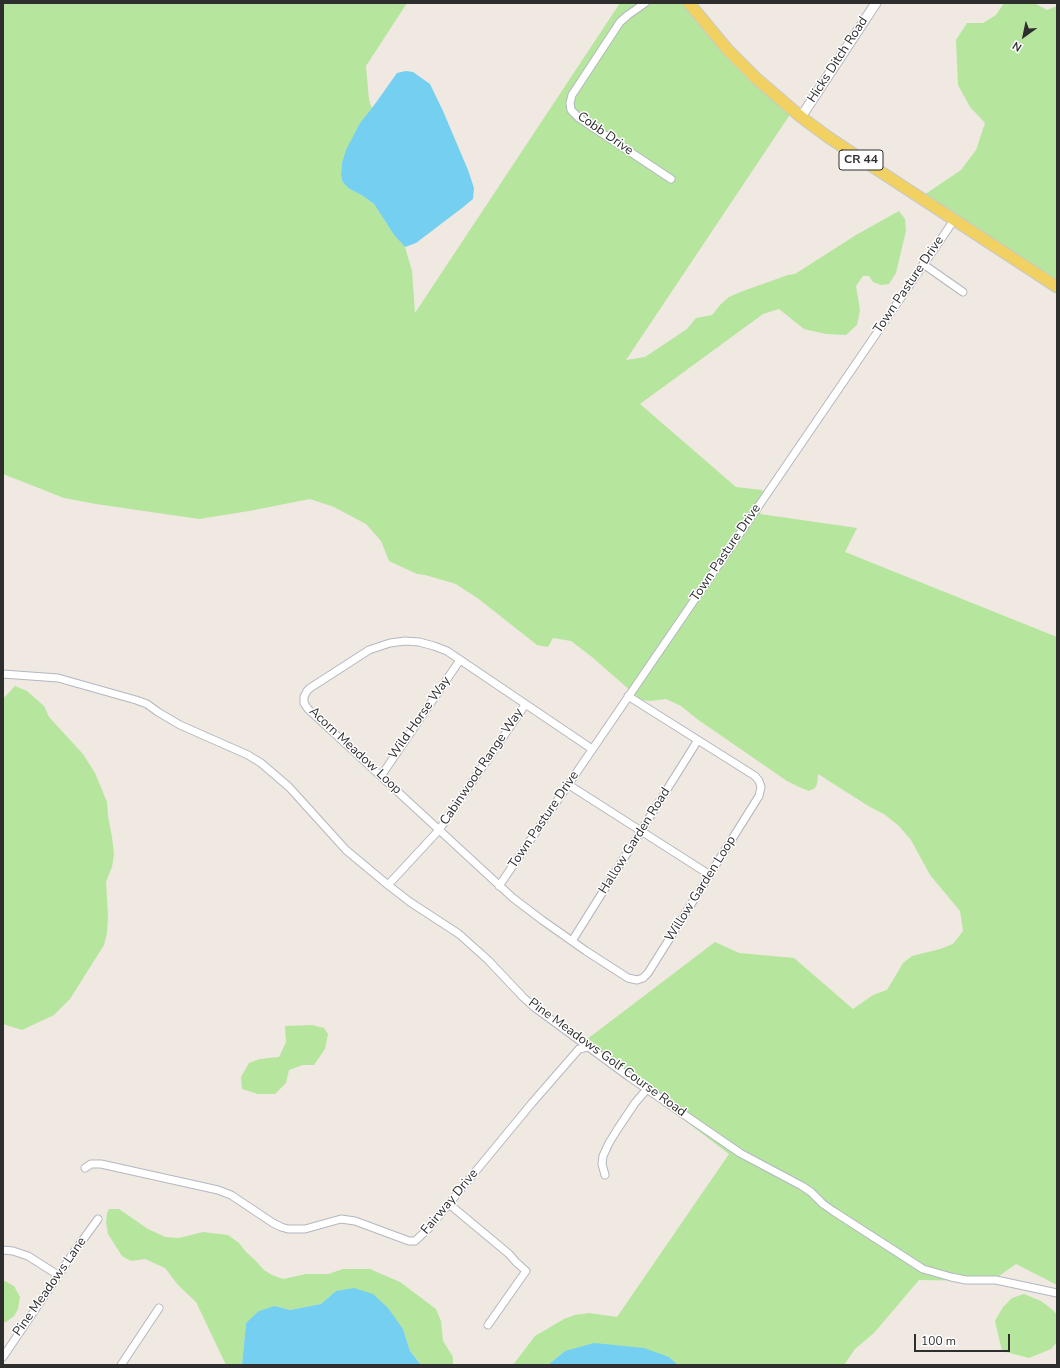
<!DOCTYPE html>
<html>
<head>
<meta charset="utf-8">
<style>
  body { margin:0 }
  #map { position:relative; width:1060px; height:1368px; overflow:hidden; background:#efe9e1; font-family:"Nunito Sans",sans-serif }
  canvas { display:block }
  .frame { position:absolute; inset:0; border:4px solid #2e2e2e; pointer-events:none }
  .north { position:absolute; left:1004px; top:16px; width:40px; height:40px; -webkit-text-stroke:3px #fff; paint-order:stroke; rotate:213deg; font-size:11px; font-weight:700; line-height:16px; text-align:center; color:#2e2e2e }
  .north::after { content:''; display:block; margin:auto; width:14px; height:18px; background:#2e2e2e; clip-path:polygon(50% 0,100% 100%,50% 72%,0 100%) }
  .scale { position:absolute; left:914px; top:1334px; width:96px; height:18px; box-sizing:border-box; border:2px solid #2e2e2e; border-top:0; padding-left:5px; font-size:12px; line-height:14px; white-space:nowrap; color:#2e2e2e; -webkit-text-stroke:3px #fff; paint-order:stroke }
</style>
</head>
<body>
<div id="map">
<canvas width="1060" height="1368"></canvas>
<div class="frame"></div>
<div class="north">N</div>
<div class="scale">100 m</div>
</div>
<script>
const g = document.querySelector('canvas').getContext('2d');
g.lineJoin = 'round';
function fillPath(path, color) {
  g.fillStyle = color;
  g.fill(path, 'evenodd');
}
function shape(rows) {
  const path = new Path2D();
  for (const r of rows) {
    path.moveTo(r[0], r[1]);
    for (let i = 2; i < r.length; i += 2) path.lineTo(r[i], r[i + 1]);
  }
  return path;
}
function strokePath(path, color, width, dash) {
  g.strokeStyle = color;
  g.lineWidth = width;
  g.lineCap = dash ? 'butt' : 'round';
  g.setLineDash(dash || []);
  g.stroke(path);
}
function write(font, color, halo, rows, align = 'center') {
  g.font = font + ' "Nunito Sans",sans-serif';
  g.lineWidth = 3;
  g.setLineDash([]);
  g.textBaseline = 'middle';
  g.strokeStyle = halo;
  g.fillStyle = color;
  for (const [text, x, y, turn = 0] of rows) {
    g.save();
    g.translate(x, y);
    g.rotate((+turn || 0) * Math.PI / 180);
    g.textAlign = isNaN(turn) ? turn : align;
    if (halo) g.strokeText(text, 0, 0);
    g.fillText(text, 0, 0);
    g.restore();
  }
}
const green = shape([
  [3,3,407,3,366,66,369,100,372,108,360,123,342,163,341,174,342,181,348,188,363,196,374,204,394,235,405,247,412,271,415,313,620,3,685,3,791,113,626,360,645,357,687,329,696,318,712,315,721,304,729,297,743,291,788,275,795,274,856,235,899,211,905,219,906,231,896,273,889,284,881,285,873,282,869,276,863,276,856,286,860,310,857,325,846,335,826,334,804,329,779,309,763,314,640,404,736,487,762,490,766,496,760,514,857,528,845,552,1057,637,1057,1285,1016,1264,992,1281,919,1280,874,1333,855,1349,844,1365,678,1365,669,1357,565,1351,548,1365,513,1365,535,1336,564,1319,575,1315,589,1313,617,1317,729,1154,582,1043,715,942,739,953,794,958,853,1009,873,995,887,990,903,963,912,956,940,949,953,944,963,931,960,911,930,875,911,840,899,826,884,814,870,807,818,774,817,784,815,788,809,791,801,788,787,781,697,719,681,706,666,699,650,701,641,700,592,657,571,641,553,638,548,647,537,645,480,600,456,584,425,575,417,574,389,561,381,541,366,524,334,507,310,499,249,511,199,519,96,504,64,498,3,474],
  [1004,3,1034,3,1047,10,1057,6,1057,282,924,195,961,170,976,150,985,123,970,107,958,85,956,40,967,23,983,23,996,15],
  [15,686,27,691,44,706,49,717,83,754,95,773,107,802,108,816,112,837,114,854,112,867,106,882,108,916,107,933,104,945,70,999,54,1015,22,1030,3,1024,3,699],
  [312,1025,324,1028,328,1034,325,1049,314,1065,303,1065,289,1070,286,1083,275,1094,258,1094,242,1089,241,1077,249,1063,260,1059,279,1057,286,1042,285,1026],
  [109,1209,119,1209,148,1229,165,1237,179,1238,203,1232,228,1235,239,1243,246,1252,254,1259,264,1270,272,1275,283,1279,306,1274,328,1274,343,1269,370,1269,400,1282,436,1309,441,1321,443,1341,453,1357,453,1365,421,1365,410,1351,403,1329,336,1291,321,1304,290,1310,275,1306,246,1323,242,1365,226,1365,196,1302,178,1285,165,1268,145,1259,131,1261,122,1256,108,1234,106,1222,107,1213],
  [3,1281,5,1281,14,1286,20,1297,18,1309,14,1316,6,1322,3,1322],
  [1024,1294,1041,1301,1053,1310,1057,1315,1057,1342,1051,1349,1029,1358,1002,1351,995,1321,1003,1307,1012,1298]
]);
const water = shape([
  [406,71,413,72,430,84,443,111,468,170,474,188,473,199,462,208,416,243,405,247,394,235,374,204,363,196,348,188,342,181,341,174,342,163,346,150,360,123,375,104,397,73],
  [354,1288,373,1294,388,1308,403,1329,410,1351,421,1365,242,1365,246,1323,259,1311,275,1306,290,1310,321,1304,336,1291],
  [594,1343,644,1348,669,1357,678,1365,548,1365,565,1351]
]);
const minor = shape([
  [645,3,628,15,620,22,572,95,570,103,571,110,579,118,671,179],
  [923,264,963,292],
  [3,674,58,678,136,700,147,704,158,712,180,725,248,755,261,763,289,787,346,850,388,885,410,902,459,934,488,960,523,997,534,1007,628,1076,740,1153,802,1186,811,1192,823,1204,833,1211,923,1269,951,1277,966,1280,996,1280,1057,1293],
  [592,749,447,651,434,646,419,642,405,641,390,643,369,650,310,688,307,691,304,697,304,703,308,709,513,898,542,920,586,951,628,978,637,980,643,978,648,973,759,796,761,787,759,781,755,776,628,696],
  [381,776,460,660],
  [569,785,710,875],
  [388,885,439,830,525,705],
  [499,886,954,220],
  [572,941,698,740],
  [85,1168,91,1164,101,1164,218,1190,231,1195,273,1223,281,1227,288,1229,305,1229,341,1219,355,1221,409,1241,415,1241,428,1229,532,1103,579,1049,588,1047],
  [605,1175,602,1164,603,1156,609,1143,617,1130,635,1103,647,1089],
  [449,1204,509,1254,516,1262,526,1271,488,1325],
  [3,1250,13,1251,28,1256,58,1275],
  [3,1357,74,1252,98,1219],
  [121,1365,159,1308]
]);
const tertiary = shape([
  [801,117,876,3]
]);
const primary = shape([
  [689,3,727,49,757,79,801,117,828,137,858,157,1057,287]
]);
const shields = [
  [861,160,44]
];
const shieldNames = [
  ["CR 44",861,160]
];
const streetNames = [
  ["Hicks Ditch Road",838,60,-57],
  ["Cobb Drive",605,134,35],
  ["Town Pasture Drive",909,285,-56],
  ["Town Pasture Drive",726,553,-56],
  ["Wild Horse Way",420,718,-55],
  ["Acorn Meadow Loop",355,751,43],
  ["Cabinwood Range Way",482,767,-56],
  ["Town Pasture Drive",544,820,-56],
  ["Hallow Garden Road",635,841,-58],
  ["Willow Garden Loop",701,889,-58],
  ["Pine Meadows Golf Course Road",607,1058,36],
  ["Fairway Drive",450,1202,-50],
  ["Pine Meadows Lane",50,1287,-55]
];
fillPath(green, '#b6e59e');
fillPath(water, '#75cff0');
strokePath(minor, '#b4b7c1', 9);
strokePath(tertiary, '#b4b7c1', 11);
strokePath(primary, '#c9c9c9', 13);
strokePath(minor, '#fff', 7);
strokePath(tertiary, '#fff', 9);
strokePath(primary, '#f2d163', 11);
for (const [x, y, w] of shields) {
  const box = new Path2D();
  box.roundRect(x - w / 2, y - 10, w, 20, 3);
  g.fillStyle = '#fff';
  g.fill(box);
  strokePath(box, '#2e2e2e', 1);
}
write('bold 12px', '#2e2e2e', null, shieldNames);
write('13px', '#2e2e2e', '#fff', streetNames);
</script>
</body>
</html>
